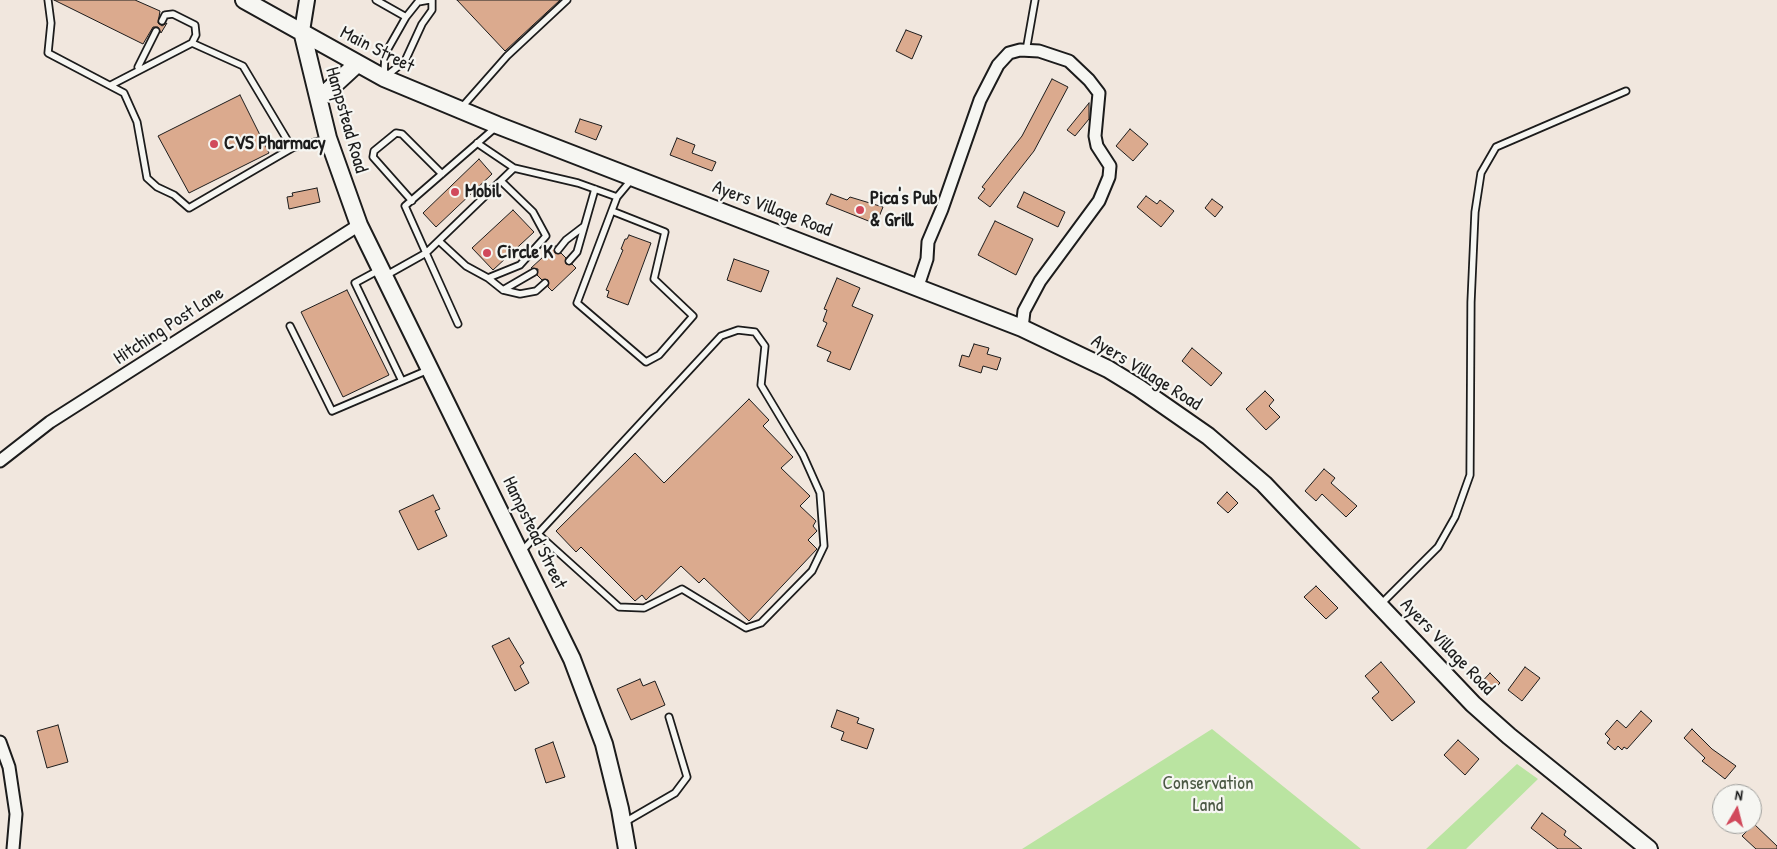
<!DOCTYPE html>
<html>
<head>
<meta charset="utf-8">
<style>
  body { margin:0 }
  #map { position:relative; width:1777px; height:849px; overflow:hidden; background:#f1e7de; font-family:"Patrick Hand",sans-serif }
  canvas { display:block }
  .north { position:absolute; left:1712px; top:784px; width:50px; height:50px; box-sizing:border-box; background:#f6f6f2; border:1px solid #9f9f9c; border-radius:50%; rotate:8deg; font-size:14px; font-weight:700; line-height:20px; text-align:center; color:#1c1c1c }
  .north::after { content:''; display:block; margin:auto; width:18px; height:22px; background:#d1495b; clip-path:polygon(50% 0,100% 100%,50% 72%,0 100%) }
</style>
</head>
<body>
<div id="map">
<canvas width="1777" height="849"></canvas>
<div class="north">N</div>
</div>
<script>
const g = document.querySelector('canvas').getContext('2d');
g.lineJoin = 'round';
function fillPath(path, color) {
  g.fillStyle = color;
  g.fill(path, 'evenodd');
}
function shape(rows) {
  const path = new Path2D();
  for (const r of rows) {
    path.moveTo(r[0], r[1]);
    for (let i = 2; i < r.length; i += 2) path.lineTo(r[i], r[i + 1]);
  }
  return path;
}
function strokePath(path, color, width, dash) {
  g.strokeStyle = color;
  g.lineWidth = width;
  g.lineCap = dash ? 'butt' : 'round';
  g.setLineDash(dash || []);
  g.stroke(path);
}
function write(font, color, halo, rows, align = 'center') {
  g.font = font + ' "Patrick Hand",sans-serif';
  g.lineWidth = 4.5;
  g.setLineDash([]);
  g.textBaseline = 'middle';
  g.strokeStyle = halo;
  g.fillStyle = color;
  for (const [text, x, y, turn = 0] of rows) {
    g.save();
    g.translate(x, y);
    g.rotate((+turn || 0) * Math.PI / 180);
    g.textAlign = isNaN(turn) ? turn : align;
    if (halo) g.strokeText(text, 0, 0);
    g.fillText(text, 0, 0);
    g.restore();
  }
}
const green = shape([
  [1212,729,1361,849,1022,849],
  [1517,764,1538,779,1466,849,1426,849]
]);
const building = shape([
  [54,0,135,0,160,11,158,23,162,26,167,23,161,33,158,27,153,27,143,44,54,0],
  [457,0,560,0,505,51,457,0],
  [906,30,922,36,912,59,896,51,906,30],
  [1052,79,1068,87,1034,151,990,207,978,198,985,189,982,187,1022,136,1052,79],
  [240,95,269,153,189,193,158,136,240,95],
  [1089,103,1089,119,1075,136,1067,130,1089,103],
  [580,119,602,126,596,140,575,132,580,119],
  [1130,129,1148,144,1133,161,1116,146,1130,129],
  [677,138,695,145,692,153,716,162,712,171,670,155,677,138],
  [479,159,492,174,436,227,423,213,479,159],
  [317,188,320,202,289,209,287,197,293,196,292,193,317,188],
  [1024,192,1065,212,1058,227,1017,207,1024,192],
  [831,194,847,200,850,197,883,207,876,224,826,204,831,194],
  [1146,196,1157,204,1160,200,1174,211,1161,227,1137,207,1146,196],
  [1212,199,1223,207,1215,217,1205,208,1212,199],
  [513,210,534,232,493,270,472,248,513,210],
  [995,221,1033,239,1016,275,978,255,995,221],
  [629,235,651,243,628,305,607,297,609,291,606,290,623,250,621,249,625,239,627,239,629,235],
  [555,246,555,253,561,253,566,258,566,264,572,264,576,268,552,291,548,287,548,280,542,280,537,275,538,269,531,268,555,246],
  [734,259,769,271,761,292,727,280,734,259],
  [837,278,860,288,852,306,873,315,850,370,827,361,831,352,817,346,827,323,823,321,827,310,824,309,837,278],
  [347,290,389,375,343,397,301,312,347,290],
  [974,344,989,348,987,354,1001,358,997,370,983,366,981,373,959,366,962,355,969,357,974,344],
  [1192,348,1222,373,1211,386,1182,361,1192,348],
  [1265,391,1274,400,1269,406,1280,417,1266,430,1246,409,1265,391],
  [749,399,769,420,763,426,793,457,781,468,810,496,800,506,816,521,813,526,817,531,808,540,817,549,749,621,704,578,699,583,681,566,646,600,642,595,635,601,581,547,576,552,556,531,635,453,664,483,749,399],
  [1324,469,1335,478,1331,483,1357,506,1346,517,1322,494,1316,501,1305,491,1324,469],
  [1227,492,1238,503,1228,513,1217,503,1227,492],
  [433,495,440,509,435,511,447,536,418,550,399,511,433,495],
  [1316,586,1338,608,1326,619,1304,597,1316,586],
  [509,638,524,663,520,666,529,683,515,691,492,646,509,638],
  [1381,662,1415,702,1392,721,1372,698,1379,692,1365,676,1381,662],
  [1525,667,1540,678,1522,701,1508,690,1525,667],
  [1490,673,1500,683,1489,695,1479,685,1490,673],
  [640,679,643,686,655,681,665,705,631,720,617,689,640,679],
  [837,710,859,718,857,723,874,729,867,749,841,740,844,732,831,727,837,710],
  [1641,711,1652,721,1627,749,1624,747,1622,750,1618,746,1615,750,1607,743,1610,739,1605,734,1617,720,1626,728,1641,711],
  [58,725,68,762,47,768,37,731,58,725],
  [1692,729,1712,749,1736,766,1725,779,1702,761,1705,758,1684,738,1692,729],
  [1458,740,1479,759,1465,775,1444,755,1458,740],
  [553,742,565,777,546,783,535,749,553,742],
  [1542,813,1566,831,1564,835,1582,849,1558,849,1531,828,1542,813],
  [1754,824,1777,846,1777,849,1756,849,1742,836,1754,824]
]);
const service = shape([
  [48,0,51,23,48,53,124,93,137,122,147,178,157,187,174,195,189,208,292,148,326,139],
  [376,0,406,17],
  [162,21,165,15,173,14,195,25,196,35,192,43],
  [1026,51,1035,0],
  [138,67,156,31],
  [384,76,385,54,406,17,418,2,429,0],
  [385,77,405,61,422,24,432,10,432,0],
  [111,85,192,43,243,66,292,148],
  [462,107,507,56,567,0],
  [514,168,578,183,617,197,632,179],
  [412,201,373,157,374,151,396,133,402,134,442,174],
  [612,211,665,232,654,279,693,316,659,355,646,362,577,303,617,197],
  [439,241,466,266,488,278,520,265,546,236,533,212,501,181],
  [558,250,566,240,583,227],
  [569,261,577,252,595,189],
  [379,270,355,283,402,381],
  [385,276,426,253,405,206,496,127],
  [488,278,503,290,520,294,536,291,545,283],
  [503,290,534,272],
  [458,324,426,253,514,168,477,143],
  [290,326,332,411,428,370],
  [521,552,721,336,738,330,755,332,765,346,761,385,803,455,820,493,824,546,812,571,761,623,746,628,682,589,644,608,619,607,538,534],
  [1380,605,1438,547,1455,517,1470,475,1471,302,1475,212,1481,173,1496,147,1626,91],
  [625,822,675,793,687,777,669,717]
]);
const minor = shape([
  [918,286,927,259,928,242,942,209,980,100,998,65,1009,53,1020,50,1039,51,1069,61,1089,80,1099,93,1095,136,1097,146,1110,166,1109,177,1099,201,1040,281,1024,311,1022,328],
  [0,461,50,422,359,225],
  [0,742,9,767,16,814,13,849]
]);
const tertiary = shape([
  [302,31,307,0]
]);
const secondary = shape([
  [244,0,384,78,497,125,1022,328,1108,369,1139,388,1208,436,1264,484,1473,704,1509,736,1649,849],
  [302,31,328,138,359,225,572,659,604,744,620,809,627,849],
  [319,99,357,64]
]);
const markers = [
  [214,144,5,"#d1495b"],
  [455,192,5,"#d1495b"],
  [860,210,5,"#d1495b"],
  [487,253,5,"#d1495b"]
];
const streetNames = [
  ["Main Street",377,50,27],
  ["Hampstead Road",346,120,74],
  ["Ayers Village Road",772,209,21],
  ["Hitching Post Lane",169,326,-33],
  ["Ayers Village Road",1146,373,32],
  ["Hampstead Street",534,533,64],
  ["Ayers Village Road",1447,647,46]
];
const poiNames = [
  ["CVS Pharmacy",224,144],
  ["Mobil",465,192],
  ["Pica's Pub",870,199],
  ["& Grill",870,221],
  ["Circle K",497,253]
];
const parkNames = [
  ["Conservation",1208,784],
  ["Land",1208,806]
];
fillPath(green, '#bae4a1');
fillPath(building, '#dbaa8e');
strokePath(building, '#1c1c1c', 1);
strokePath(service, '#1c1c1c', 9);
strokePath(minor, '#1c1c1c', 15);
strokePath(tertiary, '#1c1c1c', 18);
strokePath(secondary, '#1c1c1c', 20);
strokePath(service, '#f6f6f2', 5.5);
strokePath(minor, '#f6f6f2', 11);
strokePath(tertiary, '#f6f6f2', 14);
strokePath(secondary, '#f6f6f2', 16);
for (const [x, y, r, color] of markers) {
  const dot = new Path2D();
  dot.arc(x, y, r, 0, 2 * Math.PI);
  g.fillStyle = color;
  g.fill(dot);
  strokePath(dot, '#f6f6f2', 2);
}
write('19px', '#1c1c1c', '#f6f6f2', streetNames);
write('bold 19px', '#1c1c1c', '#f6f6f2', poiNames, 'left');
write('19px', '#4b5844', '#f6f6f2', parkNames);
</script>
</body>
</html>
